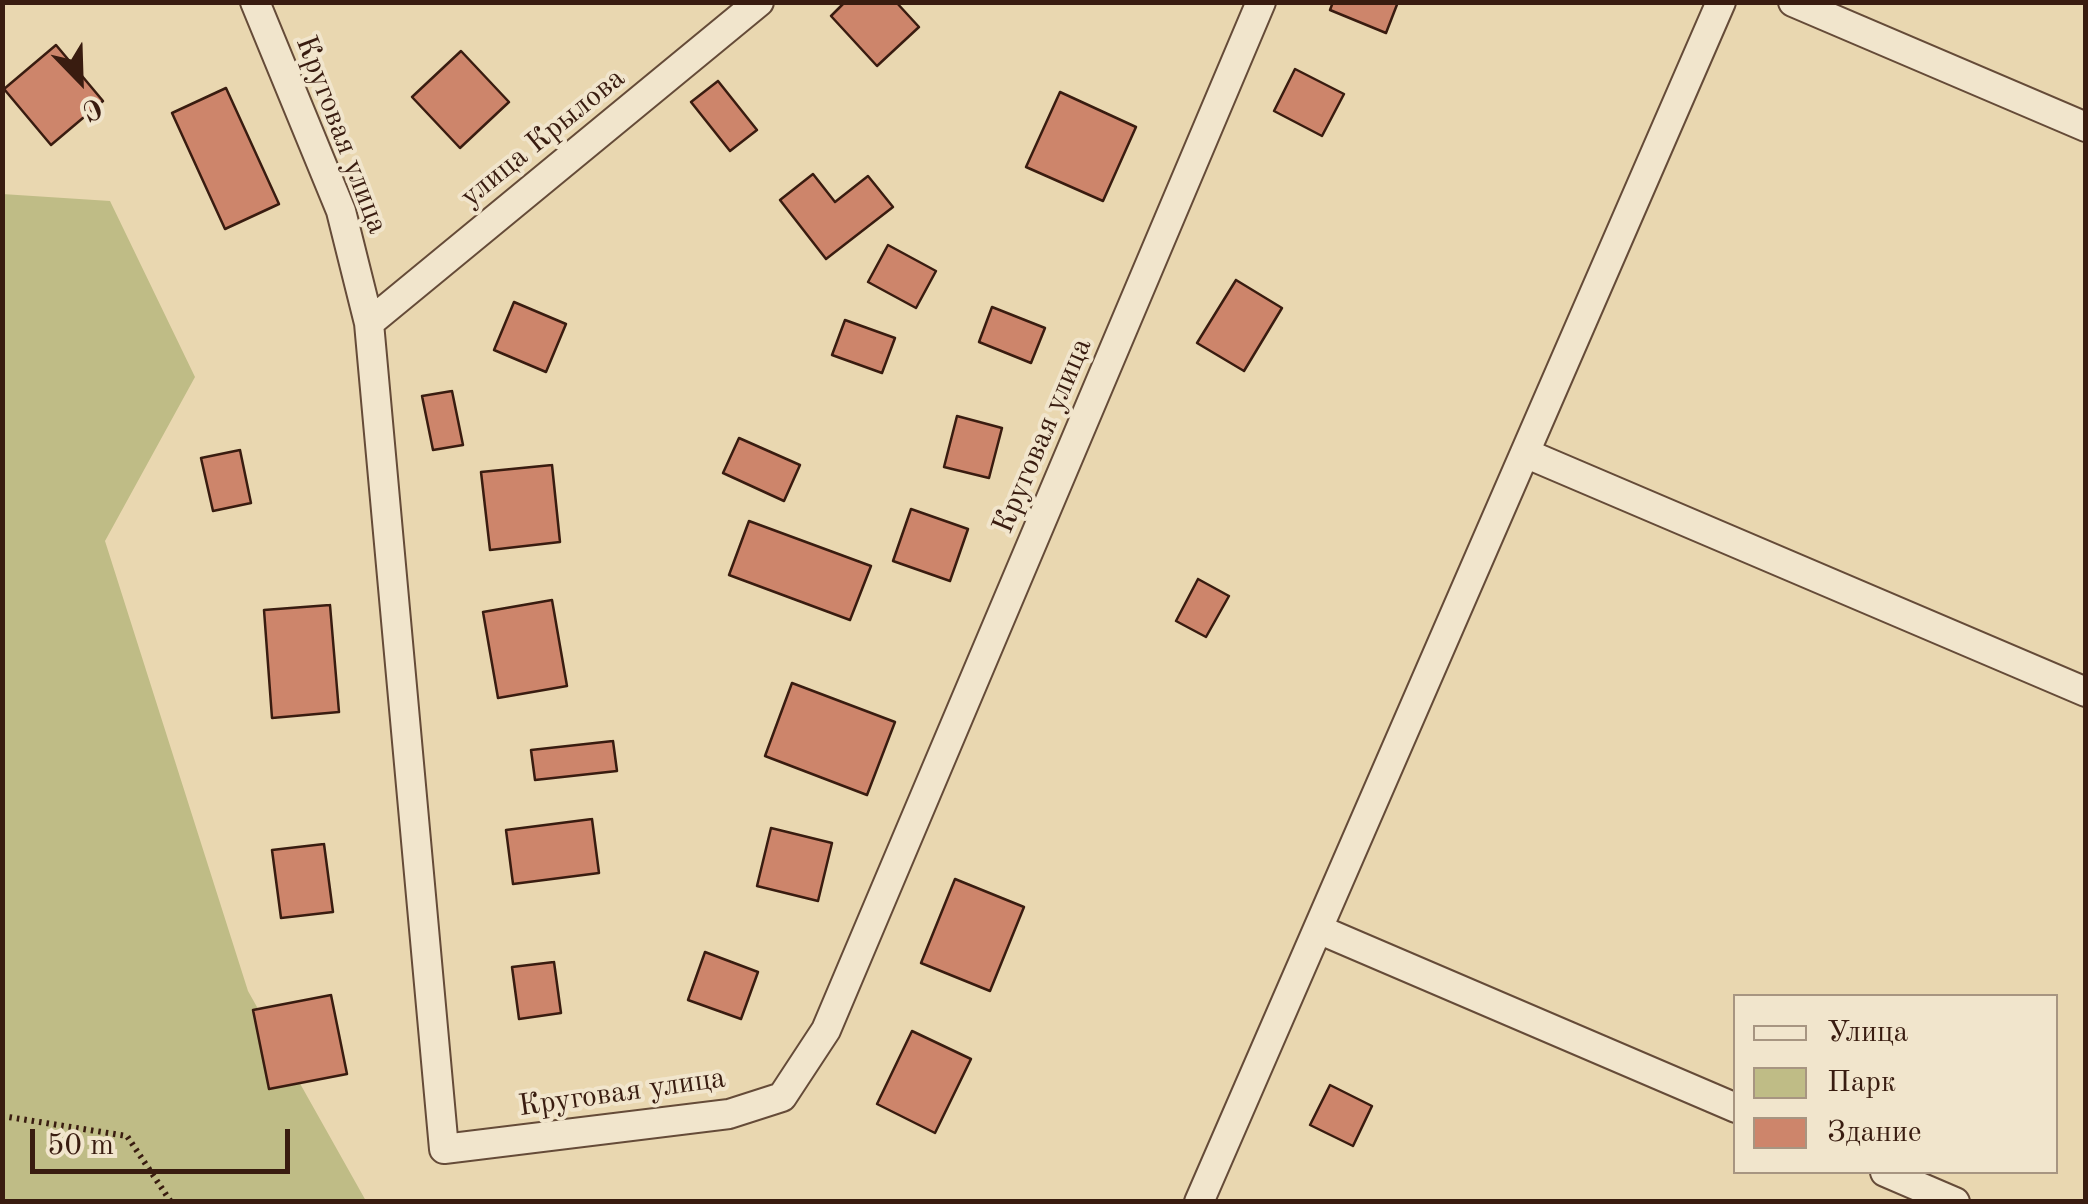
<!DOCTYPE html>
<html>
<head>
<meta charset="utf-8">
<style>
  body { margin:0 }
  #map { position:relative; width:2088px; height:1204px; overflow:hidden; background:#e9d7b0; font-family:"Old Standard TT",serif }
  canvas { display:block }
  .frame { position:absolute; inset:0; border:5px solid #391c10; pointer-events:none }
  .legend { position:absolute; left:1733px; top:994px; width:325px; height:180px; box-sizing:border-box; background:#f1e5cc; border:2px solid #a79581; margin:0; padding:12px 18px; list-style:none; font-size:30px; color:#391c10 }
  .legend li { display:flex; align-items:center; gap:20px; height:50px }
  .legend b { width:50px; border:2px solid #a79581 }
  .north { position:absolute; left:30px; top:30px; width:100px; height:100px; -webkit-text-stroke:8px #f1e5cc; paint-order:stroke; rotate:157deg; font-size:28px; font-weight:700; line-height:40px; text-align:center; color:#391c10 }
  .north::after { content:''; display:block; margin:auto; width:35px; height:45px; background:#391c10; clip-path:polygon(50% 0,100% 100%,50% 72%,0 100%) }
  .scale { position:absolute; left:30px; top:1129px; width:260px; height:45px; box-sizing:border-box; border:5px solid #391c10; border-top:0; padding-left:12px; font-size:30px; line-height:35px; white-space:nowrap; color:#391c10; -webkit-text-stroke:8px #f1e5cc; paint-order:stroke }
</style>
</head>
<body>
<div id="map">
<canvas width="2088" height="1204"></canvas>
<div class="frame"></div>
<ul class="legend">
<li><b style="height:12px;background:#f1e5cc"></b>Улица</li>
<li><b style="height:28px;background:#bfbc86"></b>Парк</li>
<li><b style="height:28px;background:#cd856b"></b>Здание</li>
</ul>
<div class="north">С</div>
<div class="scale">50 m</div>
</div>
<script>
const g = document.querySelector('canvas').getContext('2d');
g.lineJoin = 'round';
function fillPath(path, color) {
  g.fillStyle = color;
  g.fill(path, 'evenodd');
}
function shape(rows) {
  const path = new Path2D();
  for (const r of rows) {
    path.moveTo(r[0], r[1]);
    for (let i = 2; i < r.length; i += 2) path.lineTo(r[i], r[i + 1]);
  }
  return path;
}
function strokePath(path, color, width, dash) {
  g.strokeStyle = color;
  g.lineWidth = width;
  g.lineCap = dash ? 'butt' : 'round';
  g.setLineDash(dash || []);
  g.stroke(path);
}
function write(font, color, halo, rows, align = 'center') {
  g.font = font + ' "Old Standard TT",serif';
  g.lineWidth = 8;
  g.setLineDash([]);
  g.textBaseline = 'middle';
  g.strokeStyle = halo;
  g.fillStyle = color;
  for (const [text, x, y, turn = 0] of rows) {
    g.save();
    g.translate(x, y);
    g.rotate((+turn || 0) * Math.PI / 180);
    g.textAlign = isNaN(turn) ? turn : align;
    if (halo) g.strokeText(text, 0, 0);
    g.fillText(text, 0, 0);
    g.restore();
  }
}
const green = shape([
  [2,194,110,201,195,377,105,541,248,991,366,1201,3,1201]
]);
const building = shape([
  [845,2,896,2,919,27,877,66,831,16,845,2],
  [1333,2,1398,2,1386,33,1330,10,1333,2],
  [56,45,103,101,51,145,4,89,56,45],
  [461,51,509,102,460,148,412,97,461,51],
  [1295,69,1344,94,1322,136,1274,111,1295,69],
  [718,81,757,130,730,151,691,102,718,81],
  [226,88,279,204,225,229,172,113,226,88],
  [1060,92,1136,127,1103,201,1026,167,1060,92],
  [813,174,835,202,868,176,893,207,826,259,780,200,813,174],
  [888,245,936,271,916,308,868,282,888,245],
  [1236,280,1282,308,1244,371,1197,343,1236,280],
  [514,302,566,324,546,372,494,350,514,302],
  [992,307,1045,328,1031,363,979,342,992,307],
  [845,320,895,338,882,373,832,355,845,320],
  [452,391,463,445,433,450,422,396,452,391],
  [957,416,1002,428,989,478,944,467,957,416],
  [739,438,800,465,784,501,723,473,739,438],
  [240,450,251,503,213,511,201,458,240,450],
  [552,465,560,542,490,550,481,472,552,465],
  [911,509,968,529,950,581,893,561,911,509],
  [749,521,871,566,850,620,729,575,749,521],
  [1198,579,1229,596,1206,637,1176,621,1198,579],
  [552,600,567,686,498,698,483,612,552,600],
  [330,605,339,712,272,718,264,610,330,605],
  [792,683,895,722,867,795,765,756,792,683],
  [613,741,617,771,535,780,531,750,613,741],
  [592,819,599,873,513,884,506,830,592,819],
  [771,828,832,843,818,901,757,886,771,828],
  [324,844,333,912,281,918,272,850,324,844],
  [955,879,1024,907,990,991,921,963,955,879],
  [705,952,758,972,741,1019,688,1000,705,952],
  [554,962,561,1013,519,1019,512,967,554,962],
  [331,995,347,1074,269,1089,253,1010,331,995],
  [912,1031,971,1059,935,1133,877,1104,912,1031],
  [1330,1085,1372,1106,1353,1146,1310,1125,1330,1085]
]);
const path = shape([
  [2,1116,127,1136,171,1202]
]);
const street = shape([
  [255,2,341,211,369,323,444,1149,729,1114,782,1097,826,1030,1261,2],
  [1793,2,2086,127],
  [369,323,759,2],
  [1525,453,2086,692],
  [1318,929,1736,1108],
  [1885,1172,1955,1202],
  [1199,1202,1721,2]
]);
const streetNames = [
  ["Круговая улица",341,135,69],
  ["улица Крылова",543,138,-39],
  ["Круговая улица",1043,436,-67],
  ["Круговая улица",622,1093,-8]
];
fillPath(green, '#bfbc86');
fillPath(building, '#cd856b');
strokePath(building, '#391c10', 2.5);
strokePath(street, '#654b38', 32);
strokePath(path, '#391c10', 6, [2.5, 5]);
strokePath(street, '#f1e5cc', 28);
write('30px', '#391c10', '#f1e5cc', streetNames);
</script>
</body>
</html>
